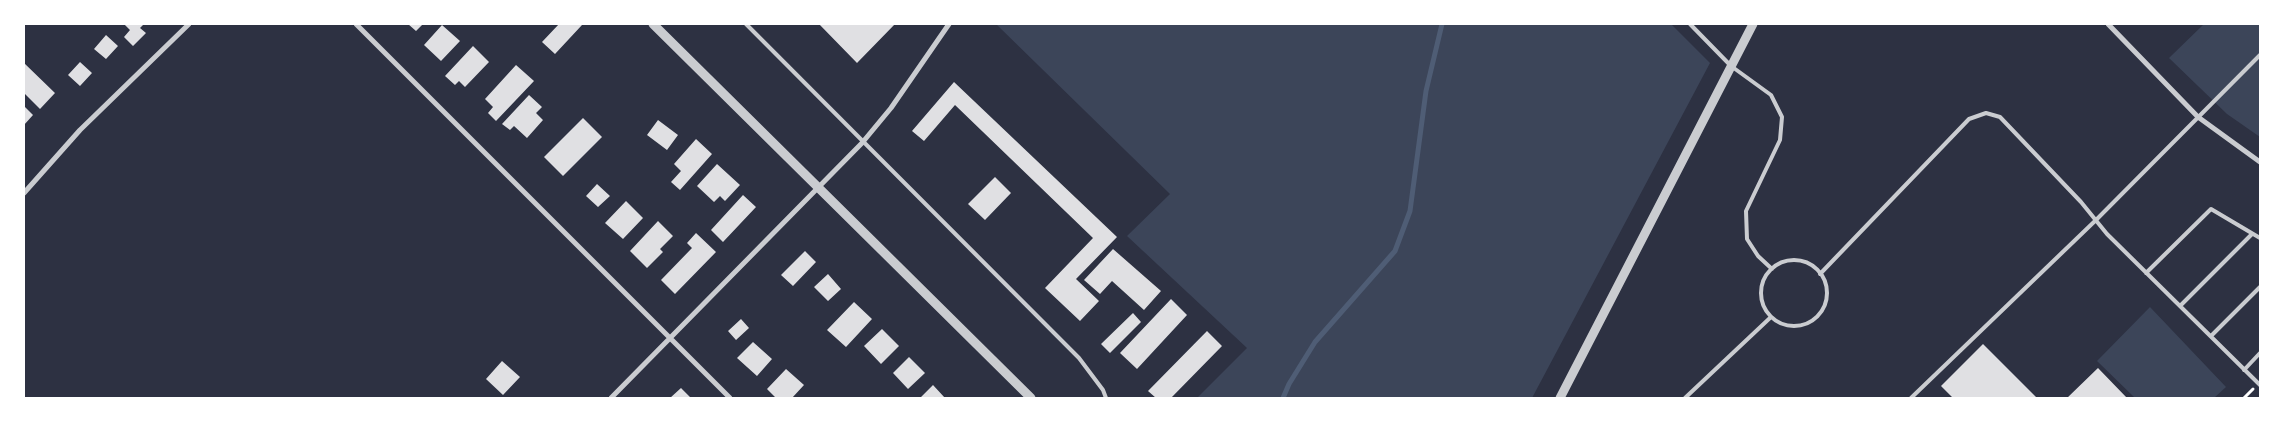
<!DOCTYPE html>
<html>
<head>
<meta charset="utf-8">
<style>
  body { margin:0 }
  #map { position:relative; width:2284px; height:422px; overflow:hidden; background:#2d3142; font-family:Rubik,sans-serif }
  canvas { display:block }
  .frame { position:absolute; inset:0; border:25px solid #fff; pointer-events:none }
</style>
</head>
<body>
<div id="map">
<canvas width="2284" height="422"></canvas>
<div class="frame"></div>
</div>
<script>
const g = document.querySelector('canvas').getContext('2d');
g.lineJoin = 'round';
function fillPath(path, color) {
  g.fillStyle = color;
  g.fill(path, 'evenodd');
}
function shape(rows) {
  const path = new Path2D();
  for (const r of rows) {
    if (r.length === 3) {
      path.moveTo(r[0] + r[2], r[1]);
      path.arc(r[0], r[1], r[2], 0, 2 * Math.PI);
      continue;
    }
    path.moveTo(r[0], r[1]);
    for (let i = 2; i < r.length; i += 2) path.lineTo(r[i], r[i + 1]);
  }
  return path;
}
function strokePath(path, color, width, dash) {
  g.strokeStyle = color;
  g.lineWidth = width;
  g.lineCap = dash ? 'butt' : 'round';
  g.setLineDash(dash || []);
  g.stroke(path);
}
const green = shape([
  [996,24,1671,24,1710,63,1532,398,1197,398,1247,348,1127,236,1170,194],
  [2204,24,2260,24,2260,137,2227,114,2169,58],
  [2150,307,2226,387,2214,398,2135,398,2097,361]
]);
const stream = shape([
  [1283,398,1289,384,1315,342,1395,251,1410,211,1426,91,1442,24]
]);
const building = shape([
  [124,24,144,24,140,28,146,33,133,46,124,37,130,30],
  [408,24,423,24,416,31],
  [559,24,582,25,555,54,542,42],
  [819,24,895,24,857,63],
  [442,25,460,41,441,61,424,45],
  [106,35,118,46,106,59,94,49],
  [473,46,489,62,465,87,459,81,455,85,445,76],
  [80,62,92,73,80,86,68,75],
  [24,63,55,93,40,109,24,93],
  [516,65,534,81,496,121,488,113,493,107,485,99],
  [954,82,1117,237,1076,279,1099,301,1080,321,1045,288,1093,238,955,105,924,141,912,131],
  [529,95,542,107,536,113,543,120,527,138,514,126,510,130,502,124],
  [25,107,33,115,24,125,24,109],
  [583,118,602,137,563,176,544,157],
  [658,120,678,135,667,150,647,135],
  [696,139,712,154,680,190,671,182,681,171,674,164],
  [717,164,740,185,725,201,720,196,714,202,697,186],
  [995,177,1011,193,985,220,968,204],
  [597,184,610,196,598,207,586,196],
  [743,195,756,207,723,242,711,230],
  [626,201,643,218,623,239,605,223],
  [658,221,673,236,660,249,663,252,647,268,630,251],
  [696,233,716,252,675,294,661,280,692,248,687,243],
  [1113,249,1161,291,1144,310,1112,281,1100,294,1084,280],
  [805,251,816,262,793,286,781,275],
  [828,274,841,289,828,301,814,287],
  [1171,299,1187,315,1137,369,1120,353],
  [854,302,872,319,846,347,827,330],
  [1133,313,1141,322,1110,353,1101,344],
  [741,319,749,328,736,340,728,331],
  [882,329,899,346,881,364,864,346],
  [1207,331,1222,346,1171,398,1156,398,1148,391],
  [753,342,772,359,757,376,737,358],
  [1983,344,2037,398,1953,398,1941,386],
  [909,357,925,373,908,389,893,373],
  [502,361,520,377,503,395,486,379],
  [2098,368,2127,398,2067,398],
  [786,369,804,385,792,398,776,398,767,389],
  [933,385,945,398,920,398],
  [681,388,691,398,670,398]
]);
const path = shape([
  [2244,398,2253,389]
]);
const service = shape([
  [746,24,1079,358,1103,390,1106,398],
  [1690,24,1731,66,1771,95,1782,117,1780,140,1746,211,1747,239,1758,256,1772,269],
  [1794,293,33],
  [2146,273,2211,209,2260,238],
  [1820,274,1969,119,1986,113,2000,117,2081,202,2107,234,2260,385],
  [2180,306,2252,234],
  [2211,336,2260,287],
  [2244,370,2260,353],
  [1685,398,1771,317],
  [1911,398,2096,220,2260,55]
]);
const minor = shape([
  [356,24,730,398],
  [2108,24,2198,117,2260,162],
  [24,193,80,130,189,24],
  [611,398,862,143,891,108,949,24]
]);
const tertiary = shape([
  [653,24,1031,398],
  [1560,398,1753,24]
]);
fillPath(green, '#3c4559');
strokePath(stream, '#4f5d75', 5);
fillPath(building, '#e0e0e3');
strokePath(path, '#fff', 3);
strokePath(service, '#caccd0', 4);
strokePath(minor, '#caccd0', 5);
strokePath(tertiary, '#caccd0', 9);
</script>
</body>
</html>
